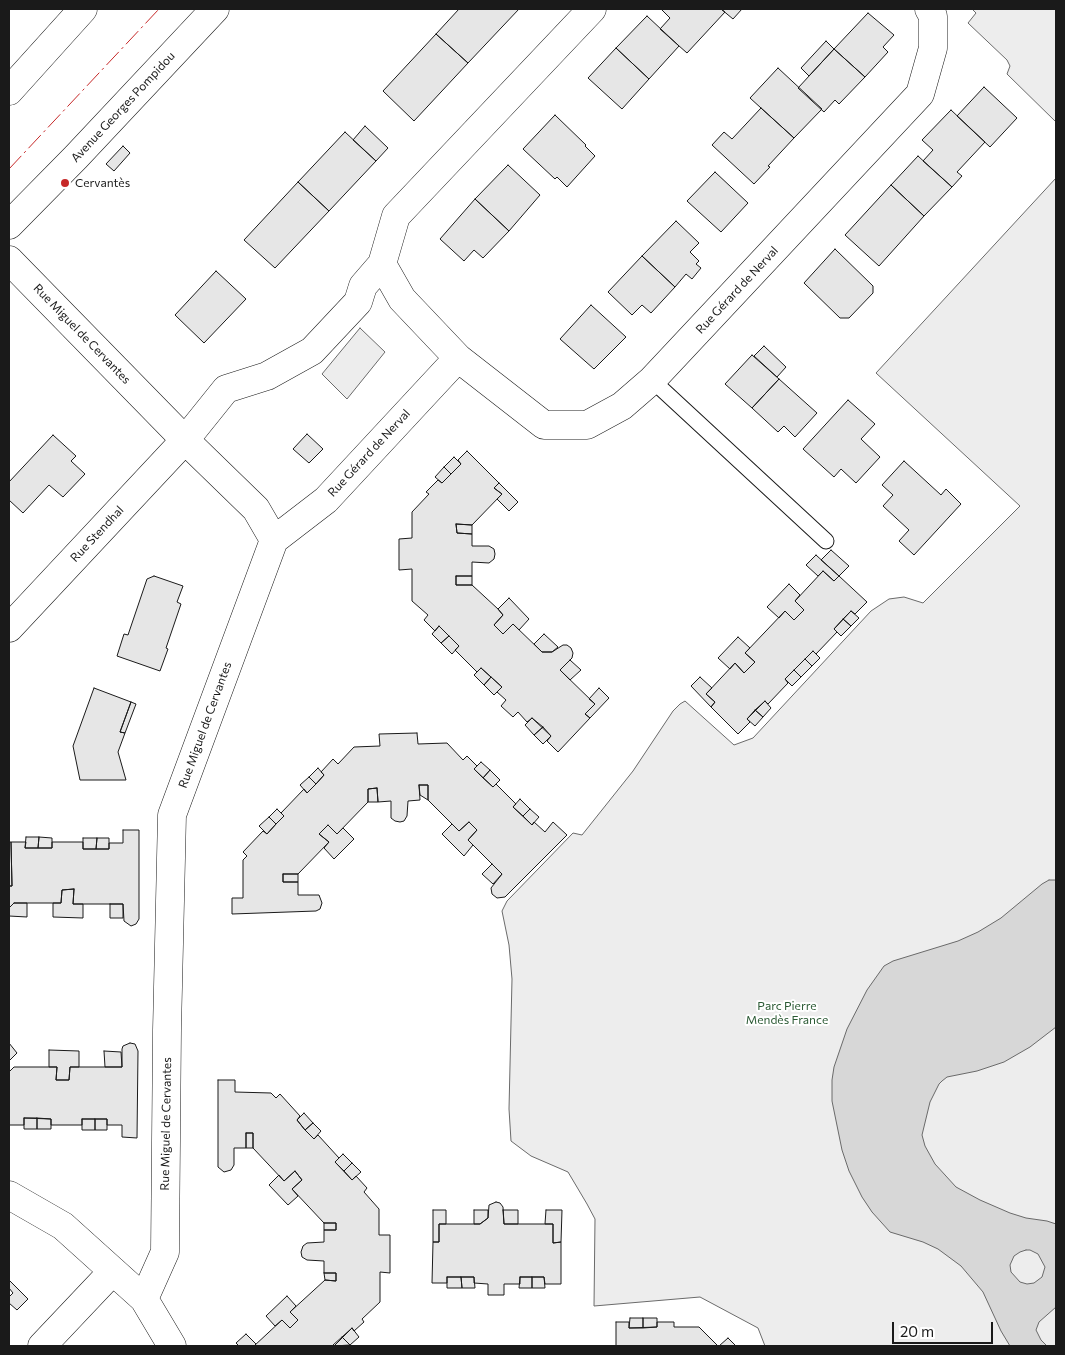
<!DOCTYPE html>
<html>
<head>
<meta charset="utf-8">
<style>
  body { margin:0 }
  #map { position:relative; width:1065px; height:1355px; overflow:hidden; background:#fff; font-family:Commissioner,sans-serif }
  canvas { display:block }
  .frame { position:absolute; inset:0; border:10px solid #1a1a1a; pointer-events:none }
  .scale { position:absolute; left:892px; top:1322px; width:101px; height:22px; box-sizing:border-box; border:2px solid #1a1a1a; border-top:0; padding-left:6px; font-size:15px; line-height:18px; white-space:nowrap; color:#1a1a1a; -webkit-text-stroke:4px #fff; paint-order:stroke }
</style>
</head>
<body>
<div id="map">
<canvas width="1065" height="1355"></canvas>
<div class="frame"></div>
<div class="scale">20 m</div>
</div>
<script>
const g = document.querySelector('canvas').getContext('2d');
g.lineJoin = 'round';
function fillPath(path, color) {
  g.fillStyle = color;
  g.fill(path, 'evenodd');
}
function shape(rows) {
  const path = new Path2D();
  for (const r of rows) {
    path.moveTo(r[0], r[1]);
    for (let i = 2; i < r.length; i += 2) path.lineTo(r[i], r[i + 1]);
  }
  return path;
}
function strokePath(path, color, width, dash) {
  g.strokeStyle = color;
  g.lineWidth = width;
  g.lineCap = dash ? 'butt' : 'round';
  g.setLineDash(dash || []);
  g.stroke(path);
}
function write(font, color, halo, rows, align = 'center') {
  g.font = font + ' Commissioner,sans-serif';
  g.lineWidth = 4;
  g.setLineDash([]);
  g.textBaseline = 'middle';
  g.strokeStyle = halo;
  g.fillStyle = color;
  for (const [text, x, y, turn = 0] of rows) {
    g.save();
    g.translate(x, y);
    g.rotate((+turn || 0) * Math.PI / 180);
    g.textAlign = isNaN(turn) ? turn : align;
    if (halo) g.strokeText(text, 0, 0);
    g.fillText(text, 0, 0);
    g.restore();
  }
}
const built = shape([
  [972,9,1056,9,1056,122,1007,74,1010,66,1007,60,968,23,976,13,972,9],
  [1056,178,1056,1346,765,1346,758,1328,700,1297,594,1306,595,1219,587,1204,568,1172,531,1156,511,1141,509,1109,512,979,509,945,502,911,507,901,573,833,582,835,633,771,673,711,680,704,685,701,734,745,753,738,871,611,889,599,904,597,923,603,1020,506,876,373,1056,178],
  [360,328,385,352,347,399,322,374,360,328]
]);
const water = shape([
  [1049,880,1056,880,1056,1027,1030,1047,1004,1062,977,1071,947,1077,942,1081,939,1084,930,1102,922,1135,925,1146,935,1164,956,1187,980,1200,1010,1213,1026,1218,1047,1221,1056,1224,1056,1307,1039,1322,1036,1330,1041,1340,1047,1346,1010,1346,1001,1331,983,1292,961,1266,938,1249,923,1242,890,1232,872,1212,862,1197,849,1171,842,1150,832,1101,832,1080,834,1067,847,1029,867,990,884,966,893,961,958,941,978,932,1001,918,1042,884,1049,880],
  [1026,1250,1030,1250,1038,1254,1045,1267,1042,1277,1034,1283,1027,1284,1020,1282,1011,1272,1010,1265,1014,1256,1020,1252,1026,1250]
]);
const building = shape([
  [459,9,519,9,468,63,436,34,459,9],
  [663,9,721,9,725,12,687,53,660,29,670,18,662,10,663,9],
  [721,9,742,9,733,19,721,9],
  [868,13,894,35,883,47,888,52,865,77,834,49,868,13],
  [647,16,679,46,649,79,616,48,647,16],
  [436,34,468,63,414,121,383,91,436,34],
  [826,41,834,49,809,76,801,68,826,41],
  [616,48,649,79,622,109,588,78,616,48],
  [834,49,865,77,839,104,835,100,824,112,798,88,834,49],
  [778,68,822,109,794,138,750,98,778,68],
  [984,87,1017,118,990,147,957,116,984,87],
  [761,108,794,138,768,166,770,167,754,184,712,145,724,132,732,139,761,108],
  [951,110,985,142,957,172,962,176,952,187,923,161,933,150,922,140,951,110],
  [555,115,586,145,585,146,595,156,567,187,557,177,555,179,523,149,555,115],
  [365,126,388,148,376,161,353,140,365,126],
  [345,132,376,161,329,211,298,182,345,132],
  [123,146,130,153,114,171,106,164,123,146],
  [918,156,952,187,924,216,891,185,918,156],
  [508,165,540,195,509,231,475,199,508,165],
  [715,172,748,203,721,232,687,201,715,172],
  [298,182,329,211,275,268,244,240,298,182],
  [891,185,924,216,879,266,845,235,891,185],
  [475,199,509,231,483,258,474,250,464,261,440,239,475,199],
  [676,221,699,243,690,252,699,261,696,264,701,268,692,279,686,274,675,287,642,256,676,221],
  [835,249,873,286,873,293,849,318,840,318,804,283,835,249],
  [642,256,675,287,651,313,642,305,632,315,608,292,642,256],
  [216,271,246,299,204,343,175,315,216,271],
  [591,305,626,337,594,369,560,339,591,305],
  [764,346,786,367,777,377,754,356,764,346],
  [752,355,779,379,752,408,725,384,752,355],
  [779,379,817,413,795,437,784,426,778,432,752,408,779,379],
  [848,400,875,424,861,439,880,457,856,483,841,469,834,477,803,449,848,400],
  [307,434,323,449,309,463,293,449,307,434],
  [53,435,76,456,71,461,85,474,63,497,49,485,23,513,9,500,9,482,53,435],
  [467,451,499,483,494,488,502,494,472,525,456,524,457,533,472,534,472,546,489,546,494,549,495,554,494,559,489,563,472,562,472,576,456,576,456,585,472,585,498,609,503,615,494,625,503,634,513,624,542,652,552,652,563,645,567,645,571,648,573,653,572,658,560,670,595,704,585,714,590,718,558,752,547,741,551,736,532,718,527,722,518,712,513,717,501,706,506,700,497,692,502,687,481,668,477,672,455,650,459,646,439,626,435,631,424,620,428,615,412,601,412,569,399,570,399,539,412,538,412,512,429,494,426,492,438,480,442,483,461,464,458,460,467,451],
  [454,457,461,464,451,474,444,467,454,457],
  [904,461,941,495,946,489,961,504,914,555,899,541,909,530,883,506,893,495,882,485,904,461],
  [444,467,451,474,442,483,435,477,444,467],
  [499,483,518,502,509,511,497,499,502,494,494,488,499,483],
  [456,524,472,525,472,534,457,533,456,524],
  [831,550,849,566,839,576,821,560,831,550],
  [816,555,839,576,834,581,823,571,818,576,806,565,816,555],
  [823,571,834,581,839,576,867,602,855,614,851,611,834,629,837,632,816,654,813,651,785,679,788,683,768,704,765,701,747,719,750,722,738,734,711,707,715,702,706,694,735,663,744,673,755,662,745,653,785,611,794,620,804,610,795,601,823,571],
  [154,576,183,586,177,602,181,604,166,648,168,649,160,671,117,656,124,634,128,635,147,579,154,576],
  [456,576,472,576,472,585,456,585,456,576],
  [789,584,800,595,795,601,804,610,794,620,785,611,779,618,767,607,789,584],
  [509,598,529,619,519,630,513,624,503,634,494,625,503,615,498,609,509,598],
  [851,611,859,618,851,626,843,619,851,611],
  [843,619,851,626,841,636,834,629,843,619],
  [439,626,449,636,441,643,432,634,439,626],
  [544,634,558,647,552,652,542,652,534,644,544,634],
  [449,636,459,646,452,654,441,643,449,636],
  [738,637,750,648,745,653,755,662,744,673,735,663,730,669,718,658,738,637],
  [813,651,820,658,812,666,805,659,813,651],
  [805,659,812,666,801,677,794,670,805,659],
  [570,660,581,670,570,680,560,670,570,660],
  [481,668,491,677,484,685,474,675,481,668],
  [794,670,801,677,792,686,785,679,794,670],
  [491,677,502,687,494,695,484,685,491,677],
  [700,677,712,688,706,694,715,702,711,707,691,686,700,677],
  [94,688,131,702,120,732,125,733,118,752,126,780,80,780,73,746,94,688],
  [599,688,609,698,590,718,585,714,595,704,589,699,599,688],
  [765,701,771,708,763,717,755,710,765,701],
  [131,702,136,704,125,733,120,732,131,702],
  [755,710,763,717,755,726,747,719,755,710],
  [532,718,543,727,534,735,525,725,532,718],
  [543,727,551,736,543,744,534,735,543,727],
  [417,733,418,744,447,743,463,760,467,756,477,766,474,769,493,787,496,784,516,804,513,807,532,825,534,822,545,832,553,822,567,835,505,897,497,898,492,894,491,888,502,874,468,840,477,830,469,822,459,831,428,800,428,785,419,785,420,800,408,801,407,816,404,821,400,822,395,821,391,818,391,801,378,802,377,788,368,789,368,802,337,834,328,825,319,834,329,842,298,874,283,874,283,882,298,882,298,895,319,895,322,903,320,909,316,911,232,914,232,898,243,898,243,860,247,856,243,852,263,831,267,834,276,824,284,816,281,813,304,789,307,793,316,784,324,775,321,772,333,759,338,764,354,747,380,746,379,734,417,733],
  [481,762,490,770,483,778,474,769,481,762],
  [318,768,324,775,316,784,309,777,318,768],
  [490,770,500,780,493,787,483,778,490,770],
  [309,777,316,784,307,793,300,785,309,777],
  [419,785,428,785,428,800,420,795,419,785],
  [377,788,378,802,368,802,368,789,377,788],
  [520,799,530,809,523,816,513,807,520,799],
  [277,809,284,816,276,824,269,817,277,809],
  [530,809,539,817,532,825,523,816,530,809],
  [269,817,276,824,267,834,259,826,269,817],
  [469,822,477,830,468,840,473,845,464,856,442,834,452,824,459,831,469,822],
  [328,825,337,834,343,828,354,839,334,859,324,848,329,842,319,834,328,825],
  [123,830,139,830,139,919,136,924,131,926,124,921,123,904,73,904,74,889,62,890,61,903,14,903,9,908,9,886,12,886,11,842,26,842,25,848,52,848,52,842,83,842,83,849,109,849,109,843,123,843,123,830],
  [26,837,39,837,38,848,25,848,26,837],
  [39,837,52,838,52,848,38,848,39,837],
  [83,838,97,838,96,849,83,849,83,838],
  [97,838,109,838,109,849,96,849,97,838],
  [9,842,11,842,12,886,9,886,9,842],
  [492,864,502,874,493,884,482,874,492,864],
  [283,874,298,874,298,882,283,882,283,874],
  [74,889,73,904,83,904,83,918,53,917,53,903,61,903,62,890,74,889],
  [14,903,27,903,27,917,9,916,9,908,14,903],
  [110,904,123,904,123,918,110,918,110,904],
  [9,1043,17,1053,9,1061,9,1043],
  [130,1043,135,1044,138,1051,137,1138,122,1137,122,1125,107,1125,107,1119,82,1119,82,1125,51,1125,51,1119,24,1118,24,1125,9,1125,9,1072,14,1067,57,1067,56,1080,69,1080,70,1067,122,1067,122,1049,123,1046,130,1043],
  [49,1050,79,1051,79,1067,70,1067,69,1080,56,1080,57,1067,49,1067,49,1050],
  [104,1051,121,1052,122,1067,105,1067,104,1051],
  [218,1080,235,1080,235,1092,271,1093,276,1098,280,1094,300,1116,297,1120,305,1130,314,1139,318,1135,339,1158,335,1162,352,1180,356,1176,367,1188,364,1192,379,1209,379,1235,390,1235,390,1273,380,1272,380,1302,362,1319,364,1322,354,1331,352,1328,334,1346,254,1346,282,1320,290,1328,298,1320,290,1312,325,1280,336,1281,336,1273,324,1273,324,1261,307,1260,302,1257,301,1252,303,1246,307,1243,324,1242,324,1230,336,1230,336,1223,324,1223,292,1189,302,1180,295,1171,284,1181,253,1148,253,1133,246,1133,246,1148,234,1148,234,1165,231,1170,224,1172,218,1167,218,1080],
  [304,1113,313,1123,305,1130,297,1120,304,1113],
  [24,1118,37,1118,37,1129,24,1129,24,1118],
  [37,1118,51,1119,51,1129,37,1129,37,1118],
  [82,1119,95,1119,95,1130,82,1130,82,1119],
  [95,1119,107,1119,107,1130,95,1130,95,1119],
  [313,1123,321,1131,314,1139,305,1130,313,1123],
  [246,1133,253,1133,253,1148,246,1148,246,1133],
  [343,1154,352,1163,344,1171,335,1162,343,1154],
  [352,1163,361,1172,352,1180,344,1171,352,1163],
  [295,1171,302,1180,292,1189,298,1196,288,1205,269,1185,279,1175,284,1181,295,1171],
  [496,1202,500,1203,503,1207,504,1224,553,1224,553,1243,561,1242,561,1284,545,1284,544,1277,520,1277,520,1284,504,1284,504,1295,488,1295,488,1284,474,1283,474,1277,447,1277,447,1283,432,1283,433,1242,439,1242,439,1224,480,1224,488,1218,489,1205,496,1202],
  [433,1210,446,1210,446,1224,439,1224,439,1242,433,1242,433,1210],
  [474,1210,488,1210,488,1218,480,1224,474,1224,474,1210],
  [503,1210,518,1210,518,1224,504,1224,503,1210],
  [546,1210,562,1210,561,1242,553,1243,553,1224,545,1224,546,1210],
  [324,1223,336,1223,336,1230,324,1230,324,1223],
  [324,1273,336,1273,336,1281,325,1280,324,1273],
  [447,1277,461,1277,462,1288,447,1288,447,1277],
  [461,1277,474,1277,475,1288,462,1288,461,1277],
  [520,1277,532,1277,532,1288,519,1288,520,1277],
  [532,1277,544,1277,545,1288,532,1288,532,1277],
  [9,1280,28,1299,17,1310,9,1303,9,1297,13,1293,9,1288,9,1280],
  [287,1296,296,1306,290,1312,298,1320,290,1328,282,1320,275,1326,266,1316,287,1296],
  [630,1318,643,1318,643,1328,629,1328,630,1318],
  [643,1318,657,1318,657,1327,643,1328,643,1318],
  [616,1322,629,1322,629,1328,657,1327,657,1322,674,1322,674,1327,699,1327,718,1346,616,1346,616,1322],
  [352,1328,359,1337,350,1345,342,1337,352,1328],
  [246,1334,256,1344,254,1346,239,1346,236,1343,246,1334],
  [342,1337,350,1345,334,1346,333,1345,342,1337],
  [728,1338,736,1346,719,1346,728,1338]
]);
const service = shape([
  [652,380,826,541]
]);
const minor = shape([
  [592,9,396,216,382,264,402,299,458,358,544,425,587,425,622,406,652,380,920,94,933,48,933,16,929,9],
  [9,260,185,440,256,509,274,540,172,815,167,1030,165,1252,144,1299],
  [274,540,326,500,458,358],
  [9,628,185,440,226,389,267,376,312,351,358,302,363,286,382,264],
  [9,1195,63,1226,144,1299,172,1346],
  [42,1346,112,1272]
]);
const secondary = shape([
  [9,91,83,9],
  [9,225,76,157,215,9]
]);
const power = shape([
  [9,169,159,9]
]);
const markers = [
  [65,183,5,"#c62828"]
];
const streetNames = [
  ["Avenue Georges Pompidou",123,107,-47],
  ["Rue Gérard de Nerval",737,290,-47],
  ["Rue Miguel de Cervantes",82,334,46],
  ["Rue Gérard de Nerval",369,453,-47],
  ["Rue Stendhal",97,534,-47],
  ["Rue Miguel de Cervantes",205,725,-70],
  ["Rue Miguel de Cervantes",166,1124,-89]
];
const poiNames = [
  ["Cervantès",75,183]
];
const parkNames = [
  ["Parc Pierre",787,1006],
  ["Mendès France",787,1020]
];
fillPath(built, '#ededed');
strokePath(built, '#6a6a6a', 1);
fillPath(water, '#d7d7d7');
strokePath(water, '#6a6a6a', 1);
fillPath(building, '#e6e6e6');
strokePath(building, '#1a1a1a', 1);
strokePath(service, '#1a1a1a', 17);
strokePath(minor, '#1a1a1a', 29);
strokePath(secondary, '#1a1a1a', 29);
strokePath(service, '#fff', 15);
strokePath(minor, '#fff', 28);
strokePath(secondary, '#fff', 28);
strokePath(power, '#c62828', 1, [18, 4, 2.5, 4]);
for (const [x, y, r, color] of markers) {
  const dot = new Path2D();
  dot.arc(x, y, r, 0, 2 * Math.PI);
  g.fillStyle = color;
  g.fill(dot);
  strokePath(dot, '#fff', 2);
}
write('12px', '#1a1a1a', '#fff', streetNames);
write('12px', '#1a1a1a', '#fff', poiNames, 'left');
write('12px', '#2b5a34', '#fff', parkNames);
</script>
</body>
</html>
